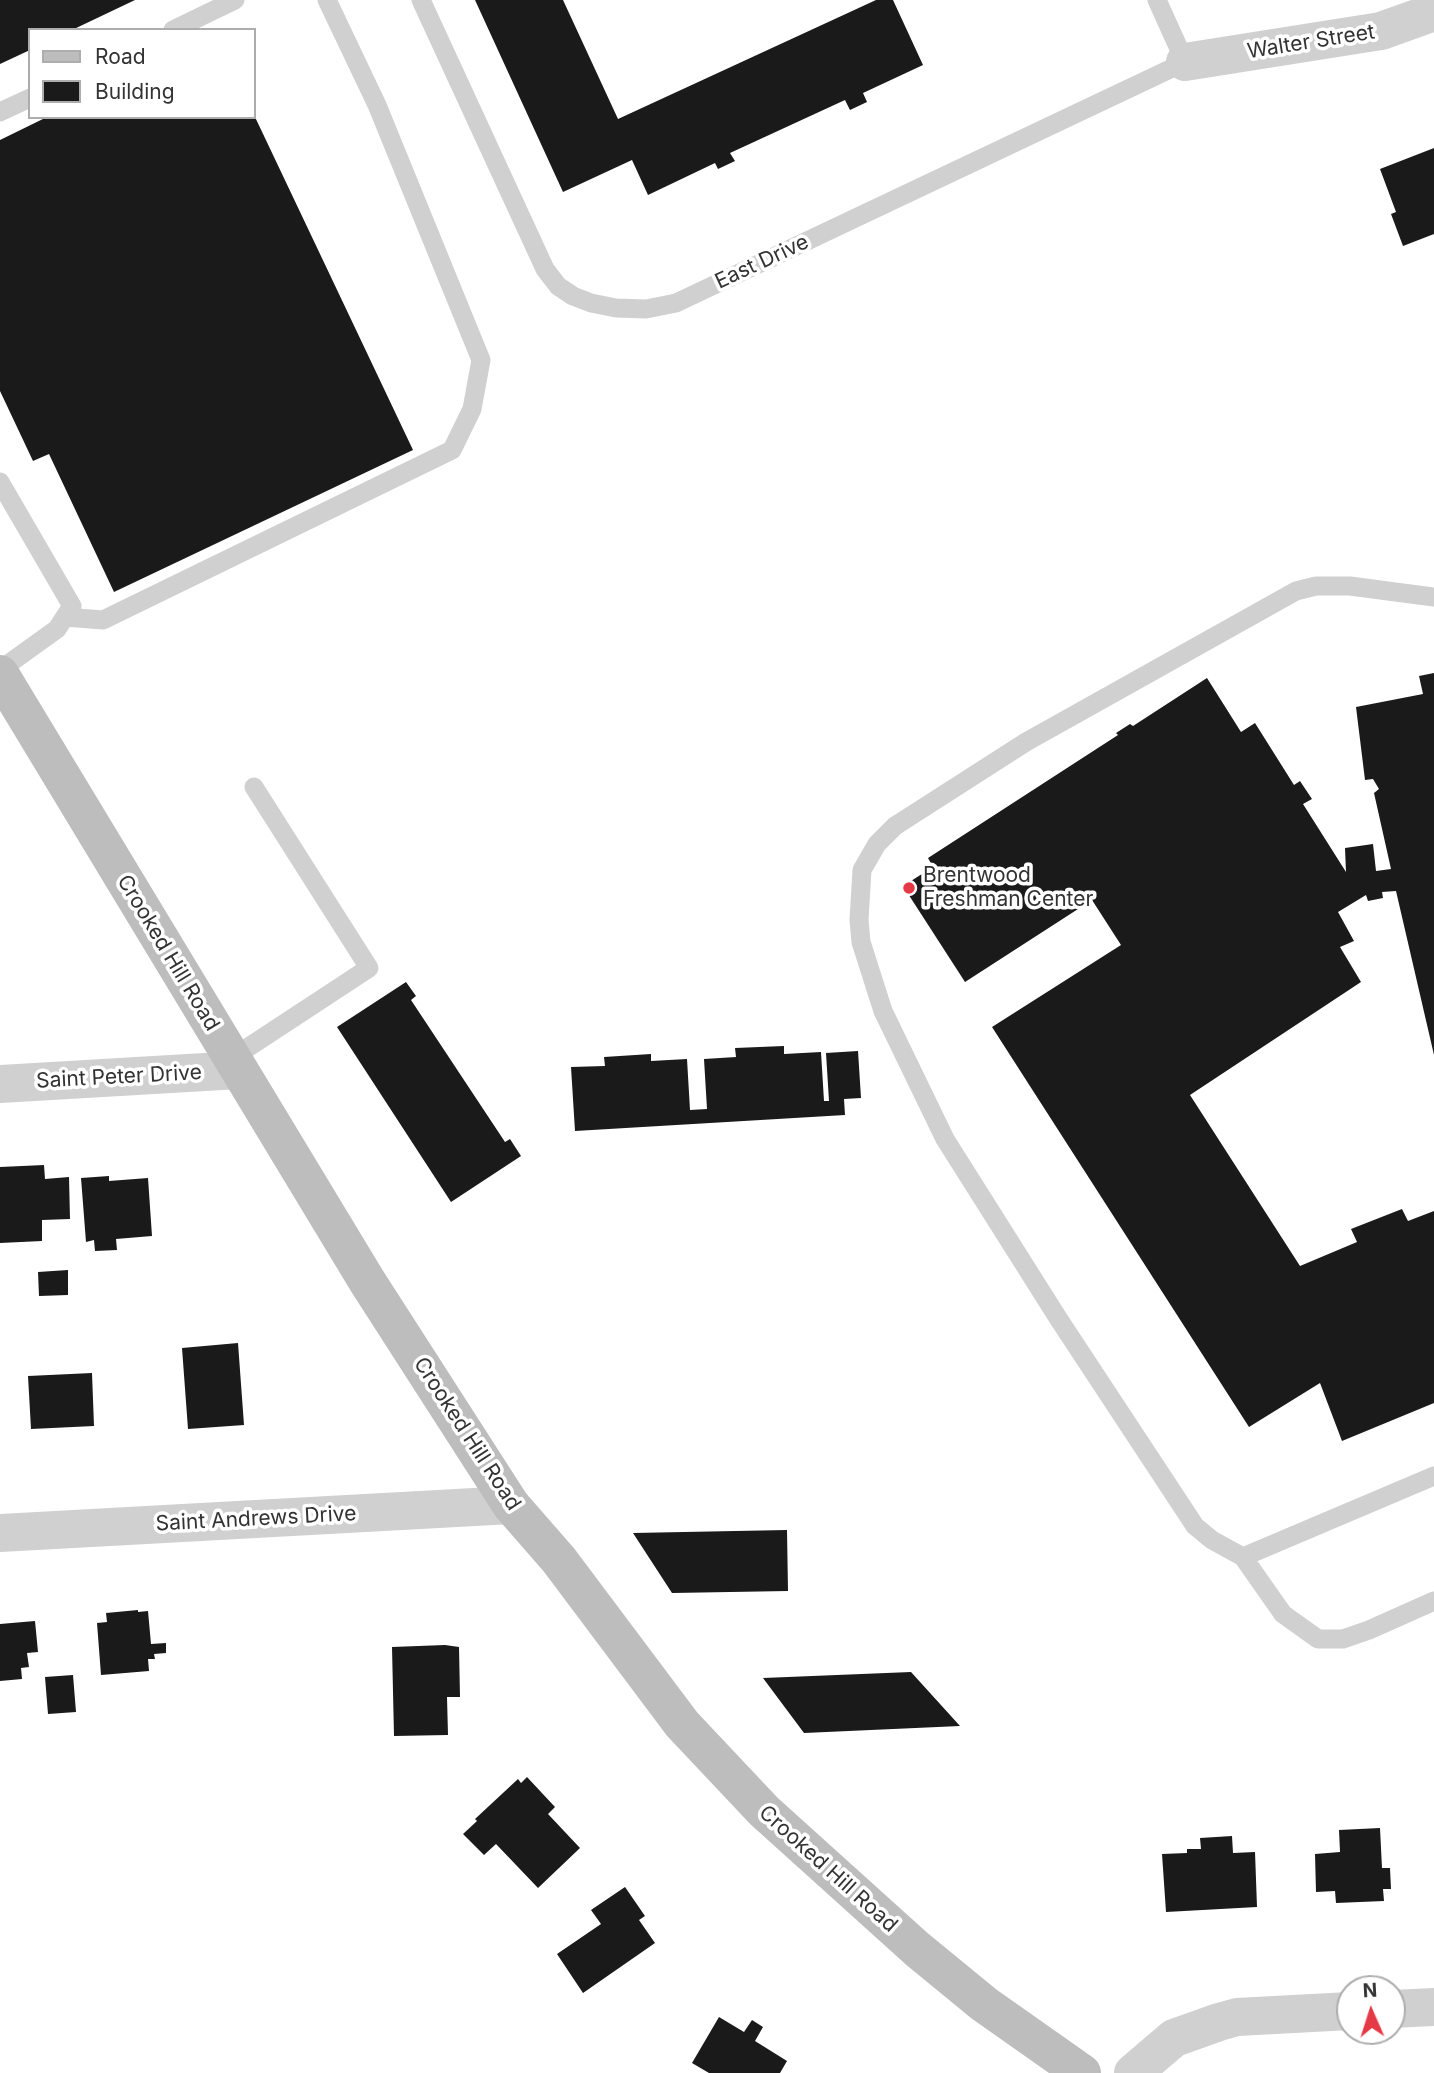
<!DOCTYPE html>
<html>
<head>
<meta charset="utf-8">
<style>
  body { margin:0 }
  #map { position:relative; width:1434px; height:2073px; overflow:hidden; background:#fff; font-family:Inter,sans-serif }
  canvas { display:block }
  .legend { position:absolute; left:28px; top:28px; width:228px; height:91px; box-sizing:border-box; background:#fff; border:2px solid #adadad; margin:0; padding:9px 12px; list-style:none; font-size:21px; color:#333 }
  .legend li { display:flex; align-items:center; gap:14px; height:35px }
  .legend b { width:35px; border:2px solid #adadad }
  .north { position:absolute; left:1336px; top:1975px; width:70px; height:70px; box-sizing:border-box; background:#fff; border:2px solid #adadad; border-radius:50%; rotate:357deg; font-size:19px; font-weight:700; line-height:28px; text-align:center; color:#333 }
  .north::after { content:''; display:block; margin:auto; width:24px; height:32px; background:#e63946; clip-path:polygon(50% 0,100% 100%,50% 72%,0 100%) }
</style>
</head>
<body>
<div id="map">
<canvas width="1434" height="2073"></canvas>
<ul class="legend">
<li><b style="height:9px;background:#bdbdbd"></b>Road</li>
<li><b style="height:19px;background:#1a1a1a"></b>Building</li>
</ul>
<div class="north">N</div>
</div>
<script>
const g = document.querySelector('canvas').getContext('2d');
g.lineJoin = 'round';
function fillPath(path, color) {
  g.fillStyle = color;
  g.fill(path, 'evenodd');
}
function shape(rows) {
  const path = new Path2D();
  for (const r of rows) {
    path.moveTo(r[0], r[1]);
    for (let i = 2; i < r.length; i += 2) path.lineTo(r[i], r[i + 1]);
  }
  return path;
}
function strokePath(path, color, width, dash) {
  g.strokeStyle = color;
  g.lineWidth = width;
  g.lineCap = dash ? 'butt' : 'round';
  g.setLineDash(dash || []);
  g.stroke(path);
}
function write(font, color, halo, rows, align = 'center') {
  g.font = font + ' Inter,sans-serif';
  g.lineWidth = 7;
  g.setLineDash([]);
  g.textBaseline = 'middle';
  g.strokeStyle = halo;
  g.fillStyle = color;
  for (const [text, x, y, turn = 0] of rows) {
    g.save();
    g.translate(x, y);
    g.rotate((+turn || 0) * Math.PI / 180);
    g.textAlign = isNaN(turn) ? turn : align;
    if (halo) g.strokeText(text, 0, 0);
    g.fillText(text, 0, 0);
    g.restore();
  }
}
const building = shape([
  [0,0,135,0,72,30,30,30,30,50,0,64],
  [475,0,563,0,618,119,876,0,893,0,923,65,863,93,867,102,850,110,845,100,730,153,735,161,718,169,715,163,648,195,632,160,563,192],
  [47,117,255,117,413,450,114,592,49,454,33,461,0,391,0,140],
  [1434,148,1434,234,1403,246,1391,214,1396,212,1380,169],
  [1434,673,1434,1055,1396,891,1382,892,1383,898,1368,901,1366,895,1338,912,1354,941,1340,947,1361,982,1190,1095,1300,1266,1357,1242,1351,1229,1402,1209,1408,1221,1434,1211,1434,1403,1342,1441,1320,1383,1249,1427,992,1027,1121,945,1092,900,965,982,903,886,933,867,928,858,1118,735,1116,733,1130,724,1133,726,1207,678,1241,732,1255,723,1294,785,1300,781,1312,799,1303,804,1346,872,1345,848,1373,844,1376,871,1391,869,1374,793,1379,789,1373,779,1365,780,1356,707,1423,694,1419,676],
  [406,982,416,996,411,1000,505,1142,510,1139,521,1156,451,1202,337,1027],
  [784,1046,784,1054,821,1052,824,1101,829,1101,826,1053,858,1051,861,1098,844,1099,845,1115,575,1131,571,1067,605,1066,604,1057,651,1054,651,1061,687,1059,690,1110,707,1109,704,1059,736,1057,735,1048],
  [44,1165,45,1179,69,1177,70,1219,42,1220,42,1241,0,1243,0,1167],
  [109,1176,109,1181,148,1178,152,1236,116,1239,117,1250,95,1251,94,1240,86,1242,81,1178],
  [68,1270,68,1295,39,1296,38,1272],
  [238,1343,244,1425,188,1429,182,1348],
  [92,1373,94,1426,31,1429,28,1376],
  [787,1530,788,1591,672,1593,633,1533],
  [138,1610,138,1612,148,1611,151,1644,166,1643,166,1653,154,1654,155,1659,148,1659,149,1671,101,1675,97,1623,107,1622,106,1613],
  [35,1621,38,1652,27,1653,29,1667,21,1668,22,1679,0,1681,0,1624],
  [445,1645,459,1647,460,1697,447,1697,448,1735,394,1736,392,1647],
  [911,1672,960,1726,804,1733,763,1678],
  [73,1675,76,1712,48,1714,45,1677],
  [527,1777,555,1807,548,1814,580,1848,538,1888,496,1844,484,1855,463,1834,477,1821,475,1819,518,1779,521,1783],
  [1380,1828,1382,1868,1390,1868,1391,1889,1383,1889,1384,1901,1336,1903,1335,1891,1316,1892,1315,1854,1340,1852,1339,1830],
  [1232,1836,1233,1853,1255,1852,1257,1907,1166,1912,1162,1854,1187,1853,1187,1849,1201,1849,1200,1838],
  [625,1887,645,1916,639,1920,655,1943,583,1993,557,1954,601,1924,591,1910],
  [719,2017,744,2032,752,2020,763,2027,755,2041,787,2061,780,2073,709,2073,692,2063]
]);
const lane = shape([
  [421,0,545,269,558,286,573,296,591,303,616,308,646,309,676,303,1185,62,1157,0],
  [173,30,235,0],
  [0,112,30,98],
  [0,482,72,606,57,629,0,670],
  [1434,597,1350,586,1316,586,1296,591,1026,742,895,826,877,844,862,870,859,920,861,942,883,1011,945,1139,1058,1318,1195,1526,1212,1540,1243,1557,1434,1476],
  [65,617,103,620,452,450,472,409,481,360,377,105,327,0],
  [232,1058,369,968,254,787],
  [1243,1557,1283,1614,1318,1639,1343,1639,1369,1630,1434,1601]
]);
const street = shape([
  [1185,62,1381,31,1434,12],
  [0,1084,239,1070],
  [0,1533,511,1505],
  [1392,2009,1434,2007],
  [1133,2073,1174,2038,1219,2022,1237,2017,1350,2011]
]);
const secondary = shape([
  [0,674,367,1281,511,1505,559,1560,682,1724,764,1811,917,1949,984,2004,1082,2073]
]);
const markers = [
  [909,888,7,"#e63946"]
];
const streetNames = [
  ["Walter Street",1311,42,-9],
  ["East Drive",762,262,-25],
  ["Crooked Hill Road",168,953,59],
  ["Saint Peter Drive",119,1077,-3],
  ["Crooked Hill Road",467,1434,57],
  ["Saint Andrews Drive",256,1519,-3],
  ["Crooked Hill Road",828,1869,42]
];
const poiNames = [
  ["Brentwood",923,876],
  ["Freshman Center",923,900]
];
fillPath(building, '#1a1a1a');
strokePath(lane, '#d0d0d0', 19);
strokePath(street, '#d0d0d0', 38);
strokePath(secondary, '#bdbdbd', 38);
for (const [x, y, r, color] of markers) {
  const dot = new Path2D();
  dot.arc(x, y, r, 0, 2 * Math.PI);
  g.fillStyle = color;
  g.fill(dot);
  strokePath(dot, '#fff', 2.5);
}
write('21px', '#333', '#fff', streetNames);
write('21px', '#333', '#fff', poiNames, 'left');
</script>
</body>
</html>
